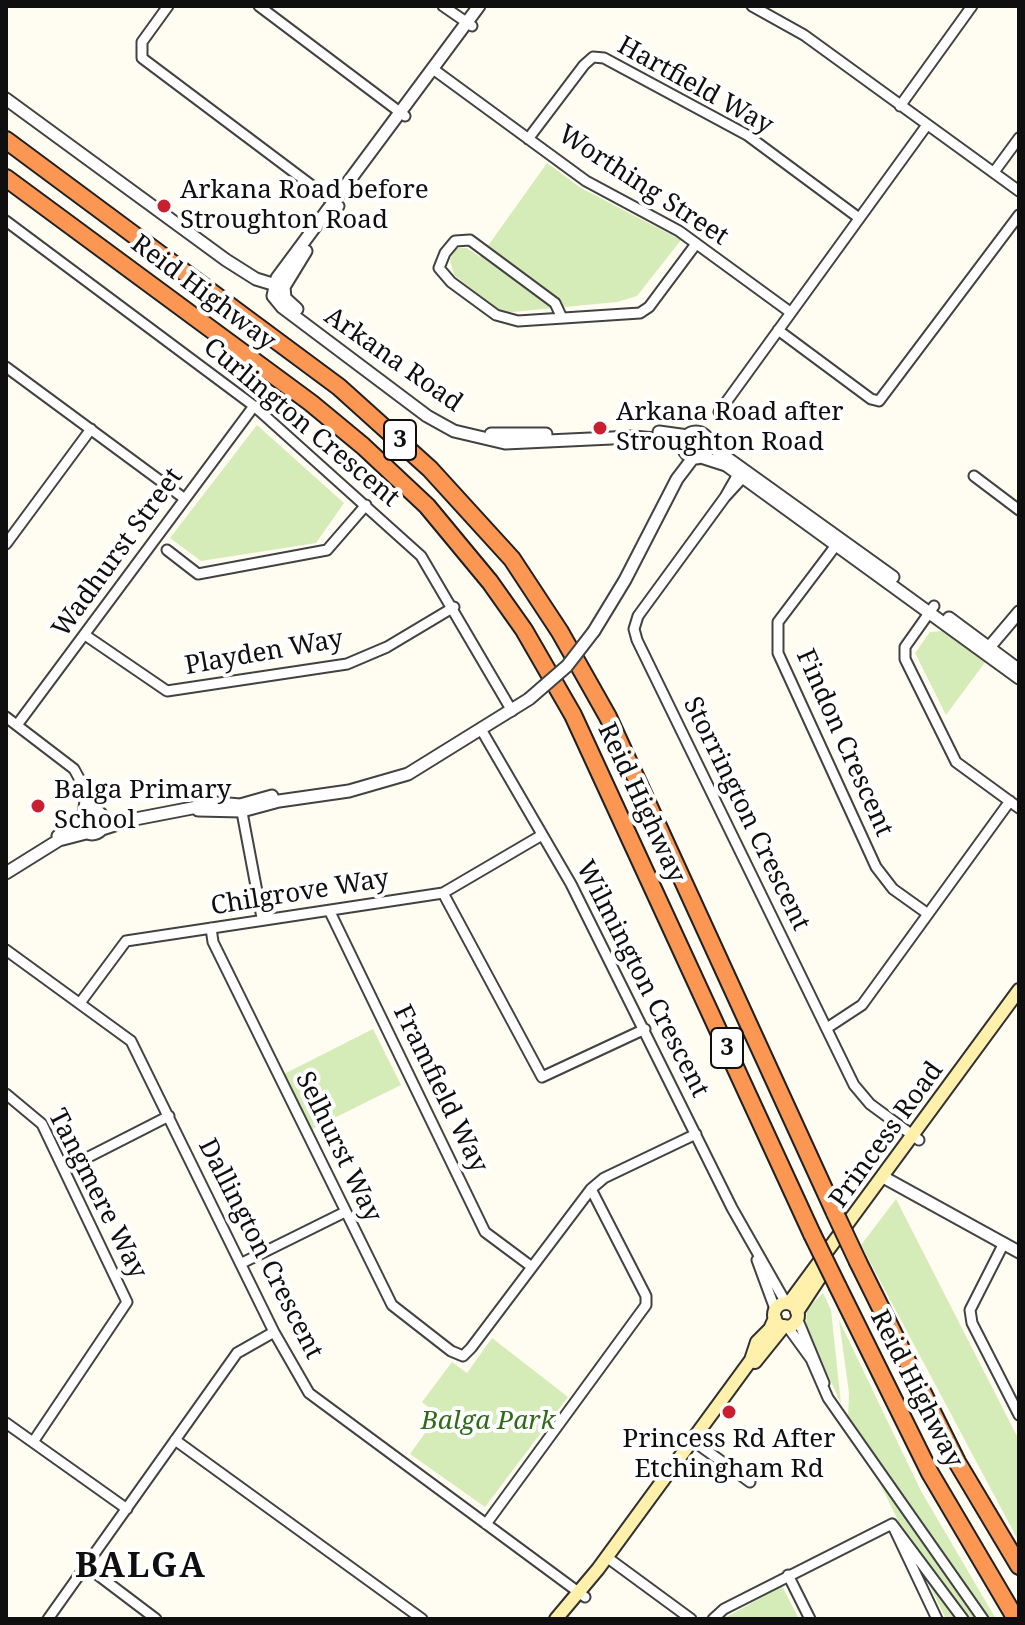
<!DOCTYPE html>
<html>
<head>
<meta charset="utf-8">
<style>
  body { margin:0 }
  #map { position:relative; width:1025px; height:1625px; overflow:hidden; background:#fffcf1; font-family:"Noto Serif",serif }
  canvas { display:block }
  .frame { position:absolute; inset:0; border:8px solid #0f0f0f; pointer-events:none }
</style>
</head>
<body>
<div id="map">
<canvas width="1025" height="1625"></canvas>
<div class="frame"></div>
</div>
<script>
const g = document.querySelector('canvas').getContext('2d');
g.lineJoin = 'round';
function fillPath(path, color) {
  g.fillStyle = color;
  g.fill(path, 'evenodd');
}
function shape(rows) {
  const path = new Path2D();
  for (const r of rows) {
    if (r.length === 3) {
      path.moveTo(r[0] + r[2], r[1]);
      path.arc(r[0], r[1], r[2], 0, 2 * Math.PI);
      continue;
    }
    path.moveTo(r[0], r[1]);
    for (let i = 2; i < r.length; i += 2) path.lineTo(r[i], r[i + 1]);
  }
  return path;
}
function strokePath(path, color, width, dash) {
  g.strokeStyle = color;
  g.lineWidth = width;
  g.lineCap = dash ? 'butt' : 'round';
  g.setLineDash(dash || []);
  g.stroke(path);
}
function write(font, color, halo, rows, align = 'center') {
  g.font = font + ' "Noto Serif",serif';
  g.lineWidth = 8;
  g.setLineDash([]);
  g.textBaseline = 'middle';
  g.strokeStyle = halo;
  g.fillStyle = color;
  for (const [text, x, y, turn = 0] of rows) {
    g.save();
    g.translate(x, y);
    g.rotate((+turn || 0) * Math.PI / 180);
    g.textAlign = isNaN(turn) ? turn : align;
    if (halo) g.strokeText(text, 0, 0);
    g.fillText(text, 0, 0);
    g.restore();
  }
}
const green = shape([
  [547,163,581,188,681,240,637,296,617,302,502,313,454,275,450,260,453,253,458,248,467,248,480,257],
  [257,425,344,503,316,543,201,561,170,538],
  [942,631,986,661,946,715,915,653,930,632],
  [373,1029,401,1085,310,1130,282,1075],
  [896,1199,1019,1440,1019,1542,861,1245],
  [823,1293,831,1310,841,1404,806,1326,807,1309],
  [839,1320,921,1491,996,1619,946,1619,848,1418,849,1393],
  [492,1338,568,1397,485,1507,410,1454,438,1415,422,1402,452,1362,467,1373],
  [782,1586,799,1619,723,1619]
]);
const minor = shape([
  [168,6,142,42,142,58,339,206],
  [259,6,405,116],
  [443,6,472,26],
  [752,6,804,35,1019,191],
  [433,69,586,181,679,231,790,312],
  [900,106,972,6],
  [528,139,584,65,593,57,604,58,747,135,859,218],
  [994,172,1019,138],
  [6,221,254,406,421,556,512,711],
  [562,318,555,303,470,240,455,241,445,253,439,268,451,282,496,315,518,321,640,313,649,307,696,244],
  [778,330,871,399,879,401,1019,215],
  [6,367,185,499],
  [719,412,927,125],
  [741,469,725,497,638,616,634,629,637,640,854,1085,870,1104,919,1140],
  [974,476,1019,510],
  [725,497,747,473],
  [840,540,778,622,778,653,876,867,893,889,928,914],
  [6,544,91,429],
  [167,550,198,574,327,550,366,505],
  [934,606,905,647,905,659,956,762,1019,808],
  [85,635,167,691,347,664,387,647,454,607],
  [6,717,74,769,97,811],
  [17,725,254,406],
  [482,731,571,884,732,1208,786,1303],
  [241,807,262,918],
  [83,815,86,794],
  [443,893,542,1077,645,1029],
  [330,912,485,1232,532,1267],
  [211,928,213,942,392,1305,451,1351,463,1356,471,1348,591,1189,604,1178,696,1134],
  [6,950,131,1041,274,1332,309,1393,585,1597],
  [80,1003,126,941,443,893,542,835],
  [827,1028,862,1005,1010,801],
  [6,1094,42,1124,127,1302,33,1442],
  [65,1169,169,1116],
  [1004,1243,970,1310,972,1323,1019,1415],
  [757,1260,775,1309],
  [242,1263,345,1212],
  [797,1318,824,1383],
  [787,1326,811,1359,828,1398,983,1619],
  [6,1423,127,1509],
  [175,1440,422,1619],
  [692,1440,750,1482],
  [486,1524,646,1305,646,1296,591,1189],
  [612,1561,691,1619],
  [86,1566,156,1619],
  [788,1575,810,1619],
  [48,1619,237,1353,274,1332],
  [713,1619,724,1609,892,1524],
  [937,1619,892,1524,963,1619]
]);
const tertiary = shape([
  [479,6,277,278,273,296,282,307,427,416,454,431,505,443,633,437,666,440,683,447],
  [6,99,226,260,256,279,279,286],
  [297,309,285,298,284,287,306,251],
  [659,432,688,436],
  [696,445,13],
  [491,434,546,434],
  [709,445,893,577],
  [701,457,726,465,1019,678],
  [949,618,1015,667],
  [594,631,625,580,677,479,693,458],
  [986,651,1019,612],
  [198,810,242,811,279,801,349,791,408,774,529,699],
  [92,822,12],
  [102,829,130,820,218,803,240,805,272,796],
  [58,836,80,821],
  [6,873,59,840,86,833],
  [883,1177,1019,1252]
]);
const secondary = shape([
  [789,1303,1019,990],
  [786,1315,12],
  [797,1312,822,1274],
  [755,1362,784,1326],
  [556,1619,598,1569,751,1360,757,1342,770,1329,775,1318]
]);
const motorway = shape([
  [6,140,339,387,430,469,512,559,560,632,608,717,835,1213],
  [6,178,311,403,363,446,427,506,490,582,524,630,573,715,812,1234],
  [858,1262,957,1462,1019,1566],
  [838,1287,930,1473,1016,1619]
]);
const tertiaryBridge = shape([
  [529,699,567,666,594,631]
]);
const motorwayBridge = shape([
  [835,1213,858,1262],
  [812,1234,838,1287]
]);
const markers = [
  [164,206,8,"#c81f31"],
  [600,428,8,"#c81f31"],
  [38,806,8,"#c81f31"],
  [729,1412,8,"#c81f31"]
];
const shields = [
  [400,440,32],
  [727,1048,32]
];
const shieldNames = [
  ["3",400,440],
  ["3",727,1048]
];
const streetNames = [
  ["Hartfield Way",695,86,29],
  ["Worthing Street",643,186,33],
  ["Reid Highway",203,293,37],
  ["Arkana Road",393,360,35],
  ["Curlington Crescent",301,423,40],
  ["Wadhurst Street",118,553,-54],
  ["Playden Way",264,653,-10],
  ["Findon Crescent",844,743,66],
  ["Reid Highway",641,803,65],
  ["Storrington Crescent",746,814,64],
  ["Chilgrove Way",300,893,-9],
  ["Wilmington Crescent",642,979,63],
  ["Framfield Way",440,1089,64],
  ["Princess Road",887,1135,-54],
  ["Selhurst Way",338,1147,64],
  ["Tangmere Way",97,1194,63],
  ["Dallington Crescent",260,1249,63],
  ["Reid Highway",916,1389,63]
];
const poiNames = [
  ["Arkana Road before",180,191],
  ["Stroughton Road",180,221],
  ["Arkana Road after",616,413],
  ["Stroughton Road",616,443],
  ["Balga Primary",54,791],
  ["School",54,821],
  ["Princess Rd After",729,1440,"center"],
  ["Etchingham Rd",729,1470,"center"]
];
const parkNames = [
  ["Balga Park",488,1422]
];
const districtNames = [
  ["BALGA",141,1567]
];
fillPath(green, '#d6ecb8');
strokePath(minor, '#424242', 13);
strokePath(tertiary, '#424242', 15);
strokePath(secondary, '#313131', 16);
strokePath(motorway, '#202020', 20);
strokePath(minor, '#fff', 9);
strokePath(tertiary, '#fff', 11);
strokePath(secondary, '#fff1ac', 12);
strokePath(motorway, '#fc9653', 16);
strokePath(tertiaryBridge, '#424242', 15, []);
strokePath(motorwayBridge, '#202020', 20, []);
strokePath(tertiaryBridge, '#fff', 11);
strokePath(motorwayBridge, '#fc9653', 16);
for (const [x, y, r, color] of markers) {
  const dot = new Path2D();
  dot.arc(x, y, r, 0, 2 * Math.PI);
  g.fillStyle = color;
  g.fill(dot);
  strokePath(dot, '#fff', 3);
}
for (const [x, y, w] of shields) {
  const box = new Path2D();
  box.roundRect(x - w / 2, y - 20, w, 40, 6);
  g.fillStyle = '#fff';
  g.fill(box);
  strokePath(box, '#0f0f0f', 2);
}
write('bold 24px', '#0f0f0f', null, shieldNames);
write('26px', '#0f0f0f', '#fff', streetNames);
write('26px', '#0f0f0f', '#fff', poiNames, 'left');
write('italic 26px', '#306b1b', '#fff', parkNames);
g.letterSpacing = '2px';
write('bold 34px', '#0f0f0f', '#fff', districtNames);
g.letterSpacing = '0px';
</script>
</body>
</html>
